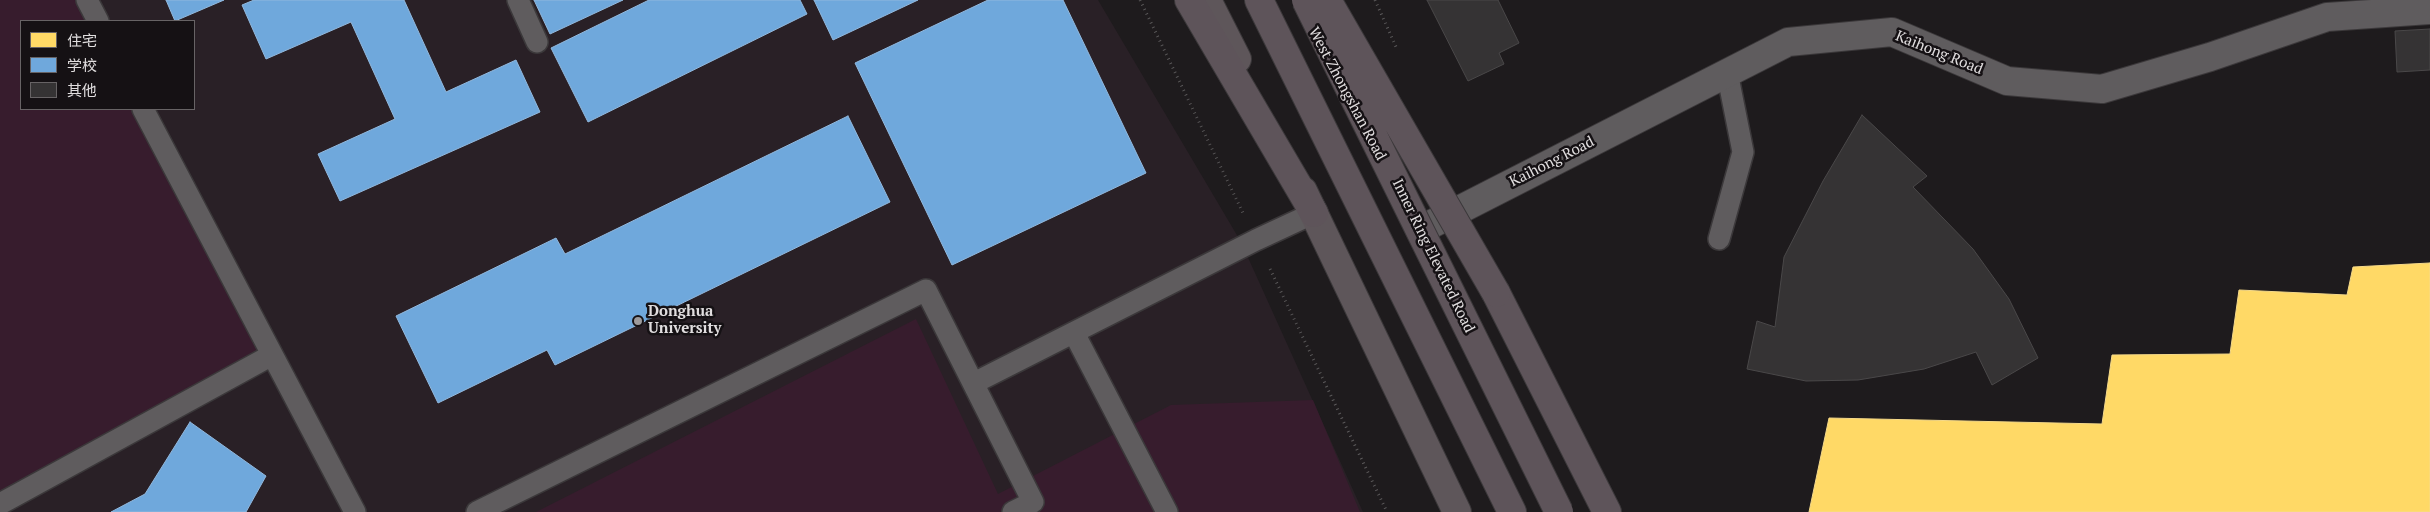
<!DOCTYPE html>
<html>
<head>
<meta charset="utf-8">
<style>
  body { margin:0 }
  #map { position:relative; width:2430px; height:512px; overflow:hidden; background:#1e1b1d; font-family:"PT Serif","Noto Sans SC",serif }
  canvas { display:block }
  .legend { position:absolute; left:20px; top:20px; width:175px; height:90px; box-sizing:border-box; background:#151114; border:1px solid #676365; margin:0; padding:6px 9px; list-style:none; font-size:15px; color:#e1dedf }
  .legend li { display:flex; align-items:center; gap:10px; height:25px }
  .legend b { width:25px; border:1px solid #676365 }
</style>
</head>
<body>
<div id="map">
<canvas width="2430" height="512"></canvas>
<ul class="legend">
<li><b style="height:14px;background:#ffd966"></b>住宅</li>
<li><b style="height:14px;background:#6fa8dc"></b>学校</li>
<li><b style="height:14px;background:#353334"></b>其他</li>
</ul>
</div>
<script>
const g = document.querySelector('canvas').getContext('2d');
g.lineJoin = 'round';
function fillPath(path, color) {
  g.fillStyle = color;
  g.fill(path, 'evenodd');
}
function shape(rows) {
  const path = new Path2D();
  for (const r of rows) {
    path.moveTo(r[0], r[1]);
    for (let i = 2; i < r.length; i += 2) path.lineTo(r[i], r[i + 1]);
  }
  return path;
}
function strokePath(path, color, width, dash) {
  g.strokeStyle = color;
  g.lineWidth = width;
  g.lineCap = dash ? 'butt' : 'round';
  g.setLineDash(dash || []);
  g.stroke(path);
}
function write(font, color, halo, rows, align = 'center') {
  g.font = font + ' "PT Serif",serif';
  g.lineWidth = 5;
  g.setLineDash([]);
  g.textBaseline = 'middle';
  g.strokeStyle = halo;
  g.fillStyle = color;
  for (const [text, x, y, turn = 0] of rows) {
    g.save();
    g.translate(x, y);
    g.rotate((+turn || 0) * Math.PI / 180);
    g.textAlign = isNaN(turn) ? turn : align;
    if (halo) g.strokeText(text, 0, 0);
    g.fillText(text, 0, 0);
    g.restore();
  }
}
const built = shape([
  [0,0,1098,0,1241,242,1363,512,0,512],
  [21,21,194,21,194,109,21,109]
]);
const green = shape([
  [0,0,87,0,98,21,21,21,21,109,143,109,272,355,0,504],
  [916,319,998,494,1171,405,1313,400,1360,512,536,512]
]);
const homes = shape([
  [2430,263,2430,512,1809,512,1829,418,2102,424,2112,355,2230,354,2239,290,2347,295,2353,267,2430,263]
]);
const schools = shape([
  [166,0,224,0,175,21,166,0],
  [254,0,404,0,446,92,516,60,540,112,340,201,318,154,395,119,351,22,266,59,242,5,254,0],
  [534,0,623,0,550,34,534,0],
  [649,0,800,0,807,14,588,122,551,48,649,0],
  [814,0,918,0,833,40,814,0],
  [988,0,1063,0,1146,173,952,265,855,63,988,0],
  [848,116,890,202,555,365,547,350,438,403,396,316,556,238,565,254,848,116],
  [190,422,266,476,246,512,111,512,145,494,190,422]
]);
const building = shape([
  [1427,0,1498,0,1519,43,1499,53,1504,64,1468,81,1427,0],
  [2430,29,2430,70,2397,72,2395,31,2430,29],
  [1862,115,1927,176,1913,187,1973,249,2009,299,2038,358,1992,385,1976,352,1924,369,1858,380,1806,381,1747,369,1757,321,1775,327,1784,257,1823,181,1862,115]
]);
const path = shape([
  [1140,0,1243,213],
  [1375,0,1397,49],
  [1270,269,1387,512]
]);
const service = shape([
  [87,0,98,21],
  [518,0,537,42],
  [143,109,355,512],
  [1719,239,1743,152,1727,72],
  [1074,333,1167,512],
  [974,383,1256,240,1314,213],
  [0,504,272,355],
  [477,512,926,290,1033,502,1013,512]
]);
const tertiary = shape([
  [1420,230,1788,42,1892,32,2007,81,2102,89,2210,57,2327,17,2430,10]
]);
const primary = shape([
  [1207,0,1237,59],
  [1303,191,1457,512]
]);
const trunk = shape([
  [1189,0,1314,213],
  [1259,0,1512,512],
  [1496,293,1607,512]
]);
const trunkBridge = shape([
  [1306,0,1559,512],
  [1327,0,1496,293]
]);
const markers = [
  [638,321,5,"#9d9a9b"]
];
const streetNames = [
  ["Kaihong Road",1939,53,22],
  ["West Zhongshan Road",1347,94,62],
  ["Kaihong Road",1552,162,-27],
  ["Inner Ring Elevated Road",1433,256,64]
];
const poiNames = [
  ["Donghua",648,312],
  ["University",648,329]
];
fillPath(built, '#292026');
fillPath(green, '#371c2d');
fillPath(homes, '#ffd966');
strokePath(homes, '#f6da8a', 1);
fillPath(schools, '#6fa8dc');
strokePath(schools, '#91b8dd', 1);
fillPath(building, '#353334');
strokePath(building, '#4a4849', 1);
strokePath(service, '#3b383a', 24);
strokePath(tertiary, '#3b383a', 30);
strokePath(primary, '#3b383a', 30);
strokePath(trunk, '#3b383a', 30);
strokePath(path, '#5b595a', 3, [1, 4]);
strokePath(service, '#5f5c5e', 21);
strokePath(tertiary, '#5f5c5e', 28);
strokePath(primary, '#5e565a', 28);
strokePath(trunk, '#5e545a', 28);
strokePath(trunkBridge, '#3b383a', 30, []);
strokePath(trunkBridge, '#5e545a', 28);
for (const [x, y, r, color] of markers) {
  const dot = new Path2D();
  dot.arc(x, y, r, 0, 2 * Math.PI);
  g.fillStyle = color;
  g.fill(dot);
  strokePath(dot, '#151114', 2);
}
write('15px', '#e1dedf', '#151114', streetNames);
write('bold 15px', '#e1dedf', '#151114', poiNames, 'left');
</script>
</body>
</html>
